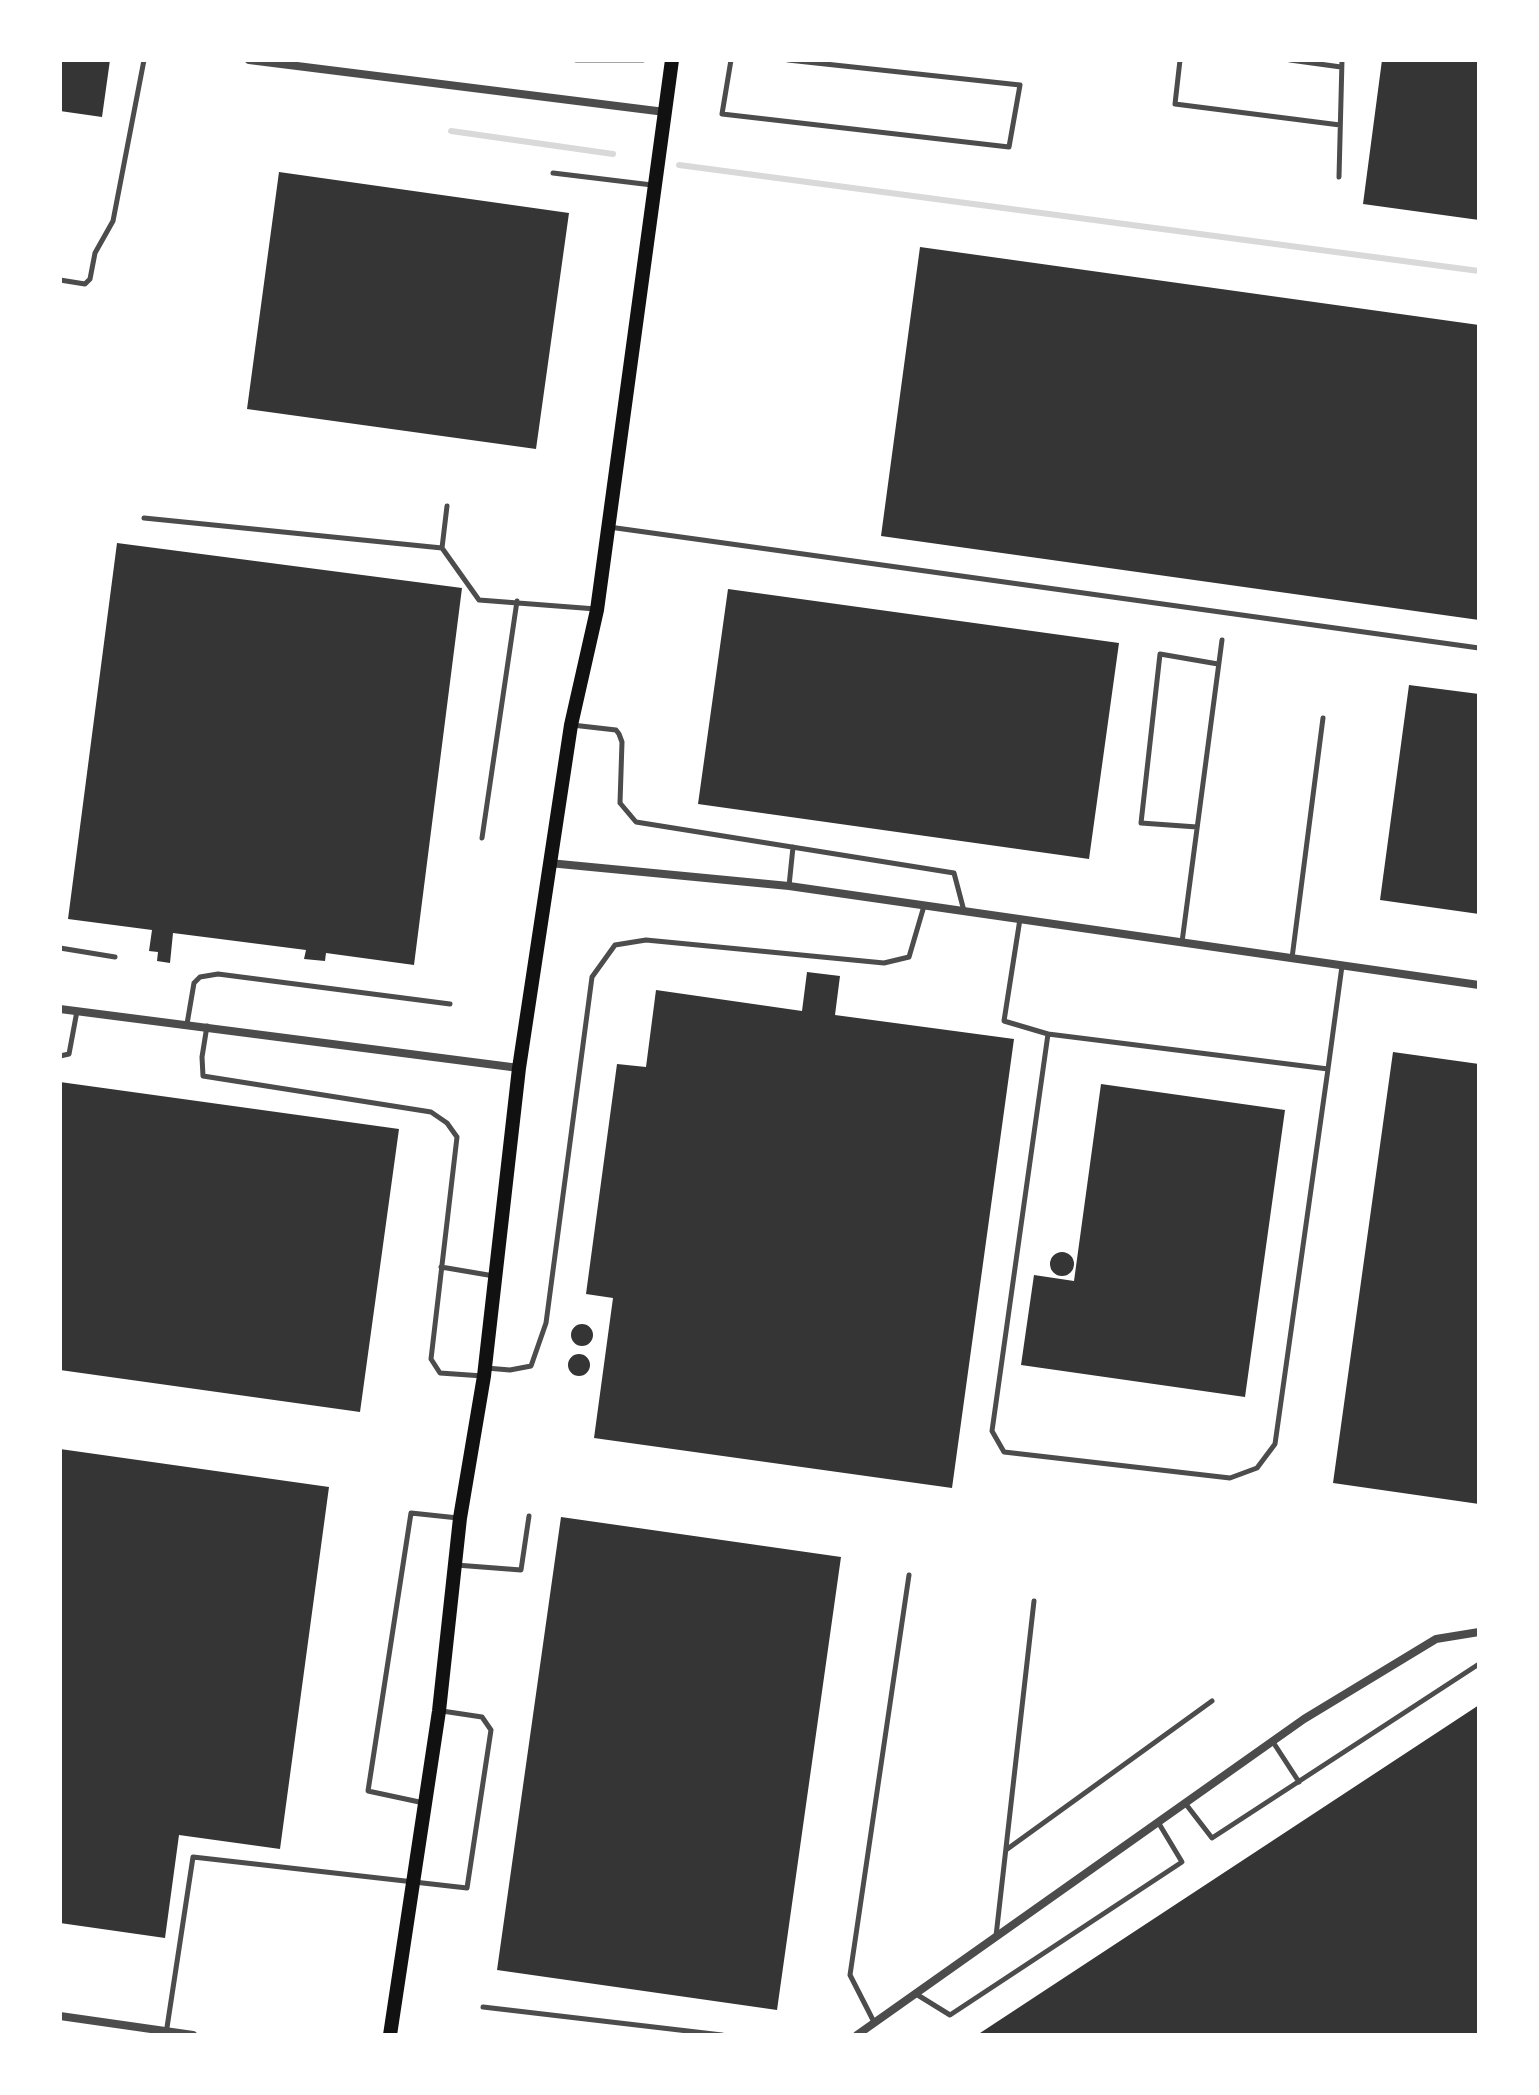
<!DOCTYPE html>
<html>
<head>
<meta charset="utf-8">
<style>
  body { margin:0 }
  #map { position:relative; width:1539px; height:2095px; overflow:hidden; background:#fff; font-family:"Playfair Display",serif }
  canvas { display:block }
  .frame { position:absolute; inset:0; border:62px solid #fff; pointer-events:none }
</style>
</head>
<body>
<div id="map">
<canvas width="1539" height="2095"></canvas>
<div class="frame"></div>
</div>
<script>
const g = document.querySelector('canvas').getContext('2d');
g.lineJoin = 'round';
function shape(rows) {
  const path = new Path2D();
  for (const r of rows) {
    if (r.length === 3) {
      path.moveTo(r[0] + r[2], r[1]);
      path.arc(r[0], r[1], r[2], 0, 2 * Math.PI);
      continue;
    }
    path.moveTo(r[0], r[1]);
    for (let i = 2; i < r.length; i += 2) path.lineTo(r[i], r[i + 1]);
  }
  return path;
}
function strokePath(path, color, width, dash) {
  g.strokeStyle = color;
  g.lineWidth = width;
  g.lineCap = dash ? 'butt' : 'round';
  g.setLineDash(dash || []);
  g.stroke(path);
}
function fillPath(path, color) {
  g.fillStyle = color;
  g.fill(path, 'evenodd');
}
const stream = shape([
  [451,131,613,154],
  [679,165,1479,271]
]);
const building = shape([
  [60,60,110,60,102,117,60,111],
  [1382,60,1479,60,1479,220,1363,204],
  [279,172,569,213,536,449,247,409],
  [920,247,1479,325,1479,620,881,536],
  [117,543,462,588,414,965,326,953,325,961,304,959,306,950,173,933,170,963,157,961,158,952,149,951,152,930,68,919],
  [728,589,1119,643,1089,859,698,804],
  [1409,685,1479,694,1479,914,1380,900],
  [807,972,840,976,835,1015,1014,1039,952,1488,594,1438,613,1298,586,1294,617,1064,646,1067,656,990,802,1011],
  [1393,1052,1479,1064,1479,1504,1333,1483],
  [60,1082,399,1129,360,1412,60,1370],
  [1101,1084,1285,1110,1245,1397,1021,1365,1034,1275,1074,1281],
  [1062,1264,12],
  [582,1335,11],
  [579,1365,11],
  [60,1449,329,1487,280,1849,179,1835,165,1938,60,1923],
  [561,1517,841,1557,777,2010,497,1970],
  [1479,1705,1479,2035,977,2035]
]);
const service = shape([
  [576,60,643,60],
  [731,60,722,114,1009,147,1020,85,788,60],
  [1180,60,1175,104,1340,125],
  [1290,60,1341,67],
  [553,173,652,185],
  [1339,177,1342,60],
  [60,280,85,284,90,279,95,253,113,221,144,60],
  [447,506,442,548,479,600,596,609],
  [144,518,442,548],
  [609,527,1479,648],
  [572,725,616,730,619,734,622,742,620,803,636,822,954,873,964,911],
  [1197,827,1141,823,1160,654,1218,664],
  [482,838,517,601],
  [789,886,793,847],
  [1020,919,1004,1021,1048,1034],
  [1182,942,1222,640],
  [60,948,115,957],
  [1292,958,1323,718],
  [187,1024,194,983,200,977,218,974,450,1004],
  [207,1026,202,1057,203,1076,431,1112,447,1123,457,1137,431,1359,440,1373,483,1376],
  [60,1056,69,1054,77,1011],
  [1328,1069,1048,1034,992,1431,1004,1452,1230,1478,1257,1468,1275,1444,1328,1069,1342,966],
  [441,1267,494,1276],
  [486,1368,510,1370,531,1366,546,1323,592,977,615,945,646,940,884,963,909,957,924,906],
  [456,1565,521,1570,529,1516],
  [1273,1742,1299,1782],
  [424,1803,368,1791,411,1513,458,1518],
  [1185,1803,1212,1838,1479,1664],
  [1006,1850,1212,1701],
  [996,1936,1034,1601],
  [916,1994,950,2015,1182,1862,1158,1822],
  [483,2007,722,2035],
  [874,2022,850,1975,909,1575],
  [166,2034,193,1857,467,1888,491,1730,482,1717,442,1711]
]);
const minor = shape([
  [249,60,665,112],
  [549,863,789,886,1479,985],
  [60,1009,519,1068],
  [60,2016,193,2035],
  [857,2035,1304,1719,1436,1639,1479,1632]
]);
const secondary = shape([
  [390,2035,439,1711,460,1518,484,1376,519,1068,571,725,597,610,672,60]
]);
strokePath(stream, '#d9d9d9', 6);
fillPath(building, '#353535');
strokePath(service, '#4c4c4c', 5);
strokePath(minor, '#4c4c4c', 8);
strokePath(secondary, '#111', 14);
</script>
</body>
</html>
